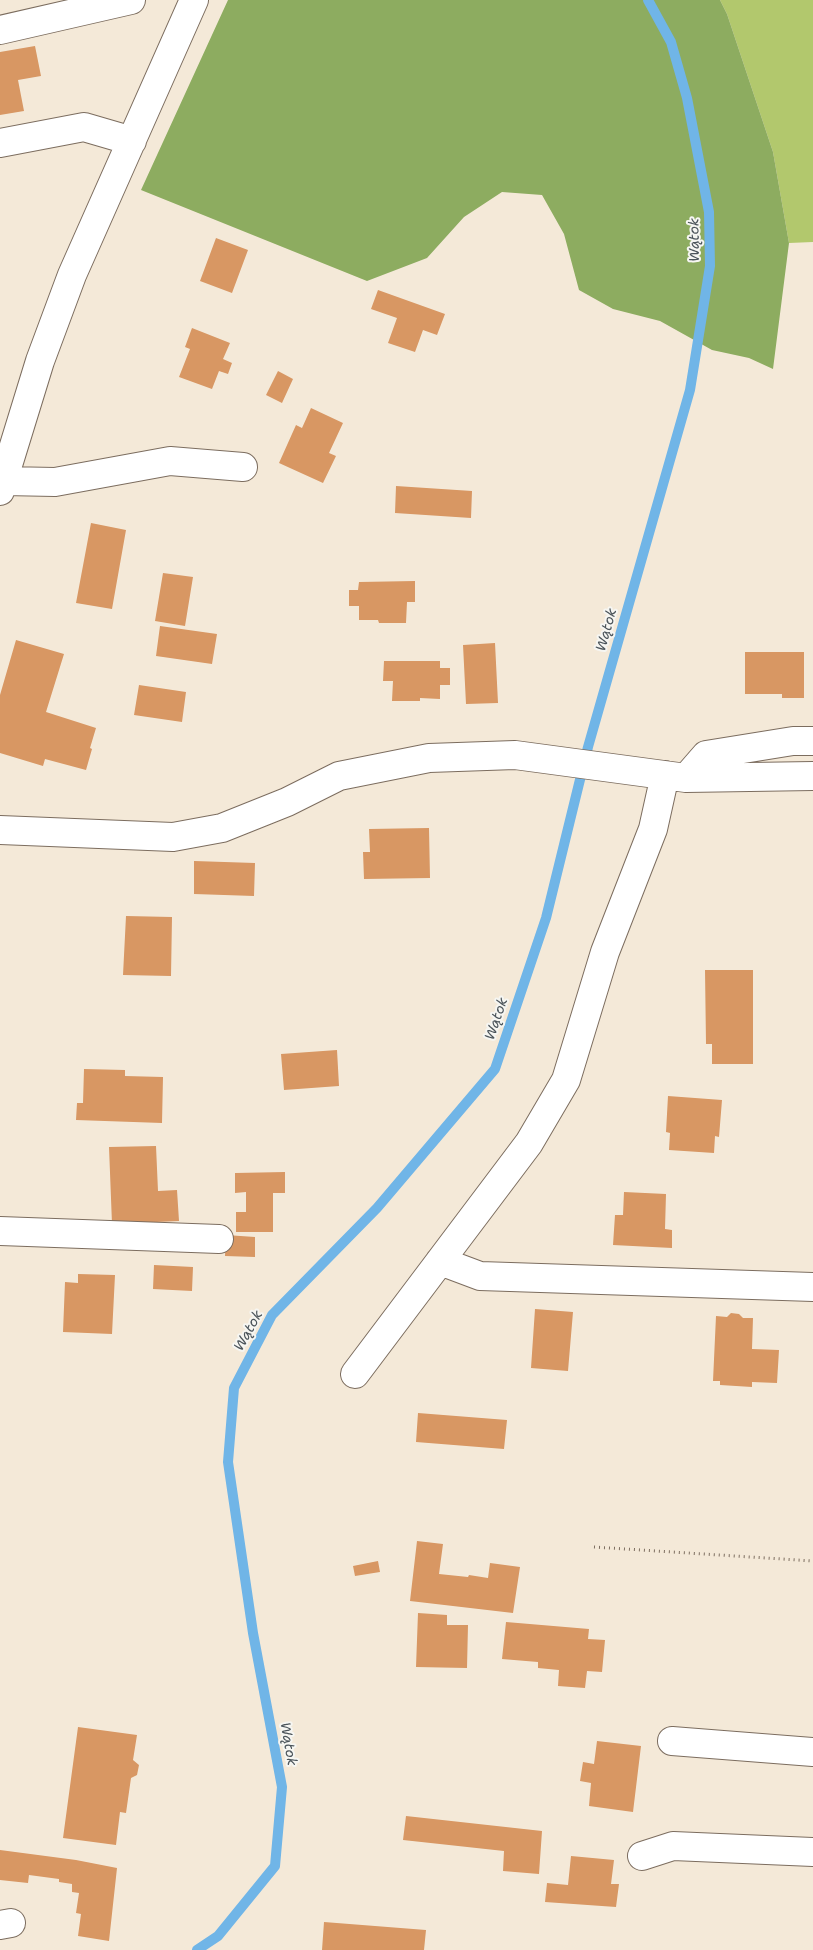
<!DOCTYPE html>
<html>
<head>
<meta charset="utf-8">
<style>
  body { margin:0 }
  canvas { display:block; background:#f4e9d8 }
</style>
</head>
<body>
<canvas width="813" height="1950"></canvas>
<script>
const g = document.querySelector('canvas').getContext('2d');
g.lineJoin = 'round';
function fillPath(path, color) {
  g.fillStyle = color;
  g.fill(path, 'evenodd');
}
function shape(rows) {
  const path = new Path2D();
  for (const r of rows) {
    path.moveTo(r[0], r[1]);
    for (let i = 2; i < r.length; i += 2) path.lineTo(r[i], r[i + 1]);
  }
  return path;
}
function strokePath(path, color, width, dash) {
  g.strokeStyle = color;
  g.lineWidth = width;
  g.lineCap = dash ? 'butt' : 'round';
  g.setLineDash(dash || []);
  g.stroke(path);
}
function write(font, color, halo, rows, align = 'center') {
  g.font = font + ' "Shantell Sans",sans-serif';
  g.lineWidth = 4;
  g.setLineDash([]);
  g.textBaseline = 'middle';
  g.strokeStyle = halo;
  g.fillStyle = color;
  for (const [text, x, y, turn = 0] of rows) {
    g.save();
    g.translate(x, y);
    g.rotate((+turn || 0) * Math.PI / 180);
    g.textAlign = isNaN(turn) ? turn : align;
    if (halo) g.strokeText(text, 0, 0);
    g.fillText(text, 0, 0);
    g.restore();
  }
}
const green = shape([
  [720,0,813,0,813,242,789,243,773,152,727,14]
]);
const forest = shape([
  [228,0,720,0,727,14,773,152,789,243,773,369,749,358,712,350,660,321,613,309,579,290,564,234,542,195,502,192,464,217,427,258,367,281,141,190]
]);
const stream = shape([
  [197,1950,218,1936,275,1866,282,1787,253,1633,228,1462,234,1388,272,1315,377,1208,495,1069,546,918,588,747,690,390,710,266,709,212,687,98,671,42,648,0]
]);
const building = shape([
  [35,46,41,76,18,80,24,111,0,115,0,52],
  [216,238,248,250,232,293,200,281],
  [378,290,445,314,437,335,423,330,415,352,388,343,397,318,371,309],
  [192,328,230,343,223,359,232,363,228,374,219,371,212,389,179,377,190,349,185,347],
  [278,371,293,379,282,403,266,395],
  [311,408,343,423,329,453,336,456,323,483,279,463,296,425,302,428],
  [396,486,472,491,471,518,395,513],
  [91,523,126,530,112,609,76,603],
  [163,573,193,577,185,626,155,621],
  [415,581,415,602,407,602,406,623,379,623,378,620,359,620,359,606,349,606,349,590,358,590,359,582],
  [160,626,217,634,212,664,156,656],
  [16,640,64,654,46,712,96,728,90,748,92,749,86,770,45,759,43,766,0,753,0,695],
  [495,643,498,703,466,704,463,645],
  [745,652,804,652,804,698,782,698,782,694,745,694],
  [384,661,440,661,440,668,450,668,450,685,440,685,440,699,420,698,420,701,392,701,393,681,383,681],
  [139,685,186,692,182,722,134,715],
  [429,828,430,878,364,879,363,852,370,852,369,829],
  [194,861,255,863,254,896,194,894],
  [126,916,172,917,171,976,123,975],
  [705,970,753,970,753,1064,712,1064,712,1044,706,1044],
  [337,1050,339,1086,284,1090,281,1054],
  [84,1069,125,1070,125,1076,163,1077,162,1123,76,1120,77,1103,83,1103],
  [668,1096,722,1100,719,1137,715,1136,714,1153,669,1150,670,1133,666,1132],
  [156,1146,158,1191,177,1190,179,1221,112,1224,109,1147],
  [285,1172,285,1193,273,1193,273,1232,236,1232,236,1212,246,1212,246,1192,235,1193,235,1173],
  [624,1192,666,1194,665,1229,672,1230,672,1248,613,1245,615,1215,623,1215],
  [226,1235,255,1237,255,1257,225,1256],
  [154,1265,193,1267,192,1291,153,1289],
  [78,1274,115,1275,112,1334,63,1332,65,1282,78,1283],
  [535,1309,573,1312,568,1371,531,1368],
  [731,1313,739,1314,743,1318,753,1318,752,1349,779,1350,777,1383,752,1382,752,1387,720,1385,720,1381,713,1381,716,1316,727,1317],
  [418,1413,507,1420,504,1449,416,1442],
  [417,1541,443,1544,439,1574,468,1577,469,1575,488,1578,490,1563,520,1567,513,1613,410,1601],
  [378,1561,380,1572,355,1576,353,1566],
  [418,1613,447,1615,447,1625,468,1625,467,1668,416,1667],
  [506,1622,589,1629,588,1639,605,1640,602,1672,587,1671,585,1688,558,1686,559,1670,538,1668,538,1662,502,1659],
  [78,1727,137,1735,133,1760,139,1765,137,1775,131,1778,126,1813,120,1812,116,1845,63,1838],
  [597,1741,641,1746,633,1812,589,1806,591,1783,580,1781,583,1762,594,1764],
  [406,1816,542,1831,539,1874,503,1871,504,1851,403,1840],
  [0,1850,76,1860,117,1868,109,1941,78,1936,81,1914,76,1913,79,1893,72,1892,72,1884,59,1882,59,1879,29,1875,28,1883,0,1880],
  [571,1856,614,1860,611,1884,619,1884,616,1907,545,1902,547,1883,568,1885],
  [324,1922,426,1930,424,1950,322,1950]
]);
const path = shape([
  [594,1547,813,1561]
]);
const minor = shape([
  [0,30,131,0],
  [0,143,84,127,132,141],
  [4,481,55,482,170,461,243,467],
  [0,491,40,361,72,275,194,0],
  [686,778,706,755,793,741,813,741],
  [0,830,173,837,222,828,287,802,339,776,429,758,515,755,686,778,813,776],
  [0,1231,219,1239],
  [440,1261,480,1276,813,1287],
  [355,1374,529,1143,566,1080,605,952,653,829,665,775],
  [672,1741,813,1752],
  [642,1856,673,1846,813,1852],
  [0,1925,11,1923]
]);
const waterNames = [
  ["Wątok",695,240,-91],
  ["Wątok",607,630,-74],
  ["Wątok",497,1019,-71],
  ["Wątok",249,1331,-61],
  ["Wątok",288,1744,80]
];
fillPath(green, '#b2c86d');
fillPath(forest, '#8dac60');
strokePath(stream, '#70b5e7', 10);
fillPath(building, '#d89763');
strokePath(minor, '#7c6d5f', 30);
strokePath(path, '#7c6d5f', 3, [1, 4]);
strokePath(minor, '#fff', 28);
write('italic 14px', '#4b545a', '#f6f6f2', waterNames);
</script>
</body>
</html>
